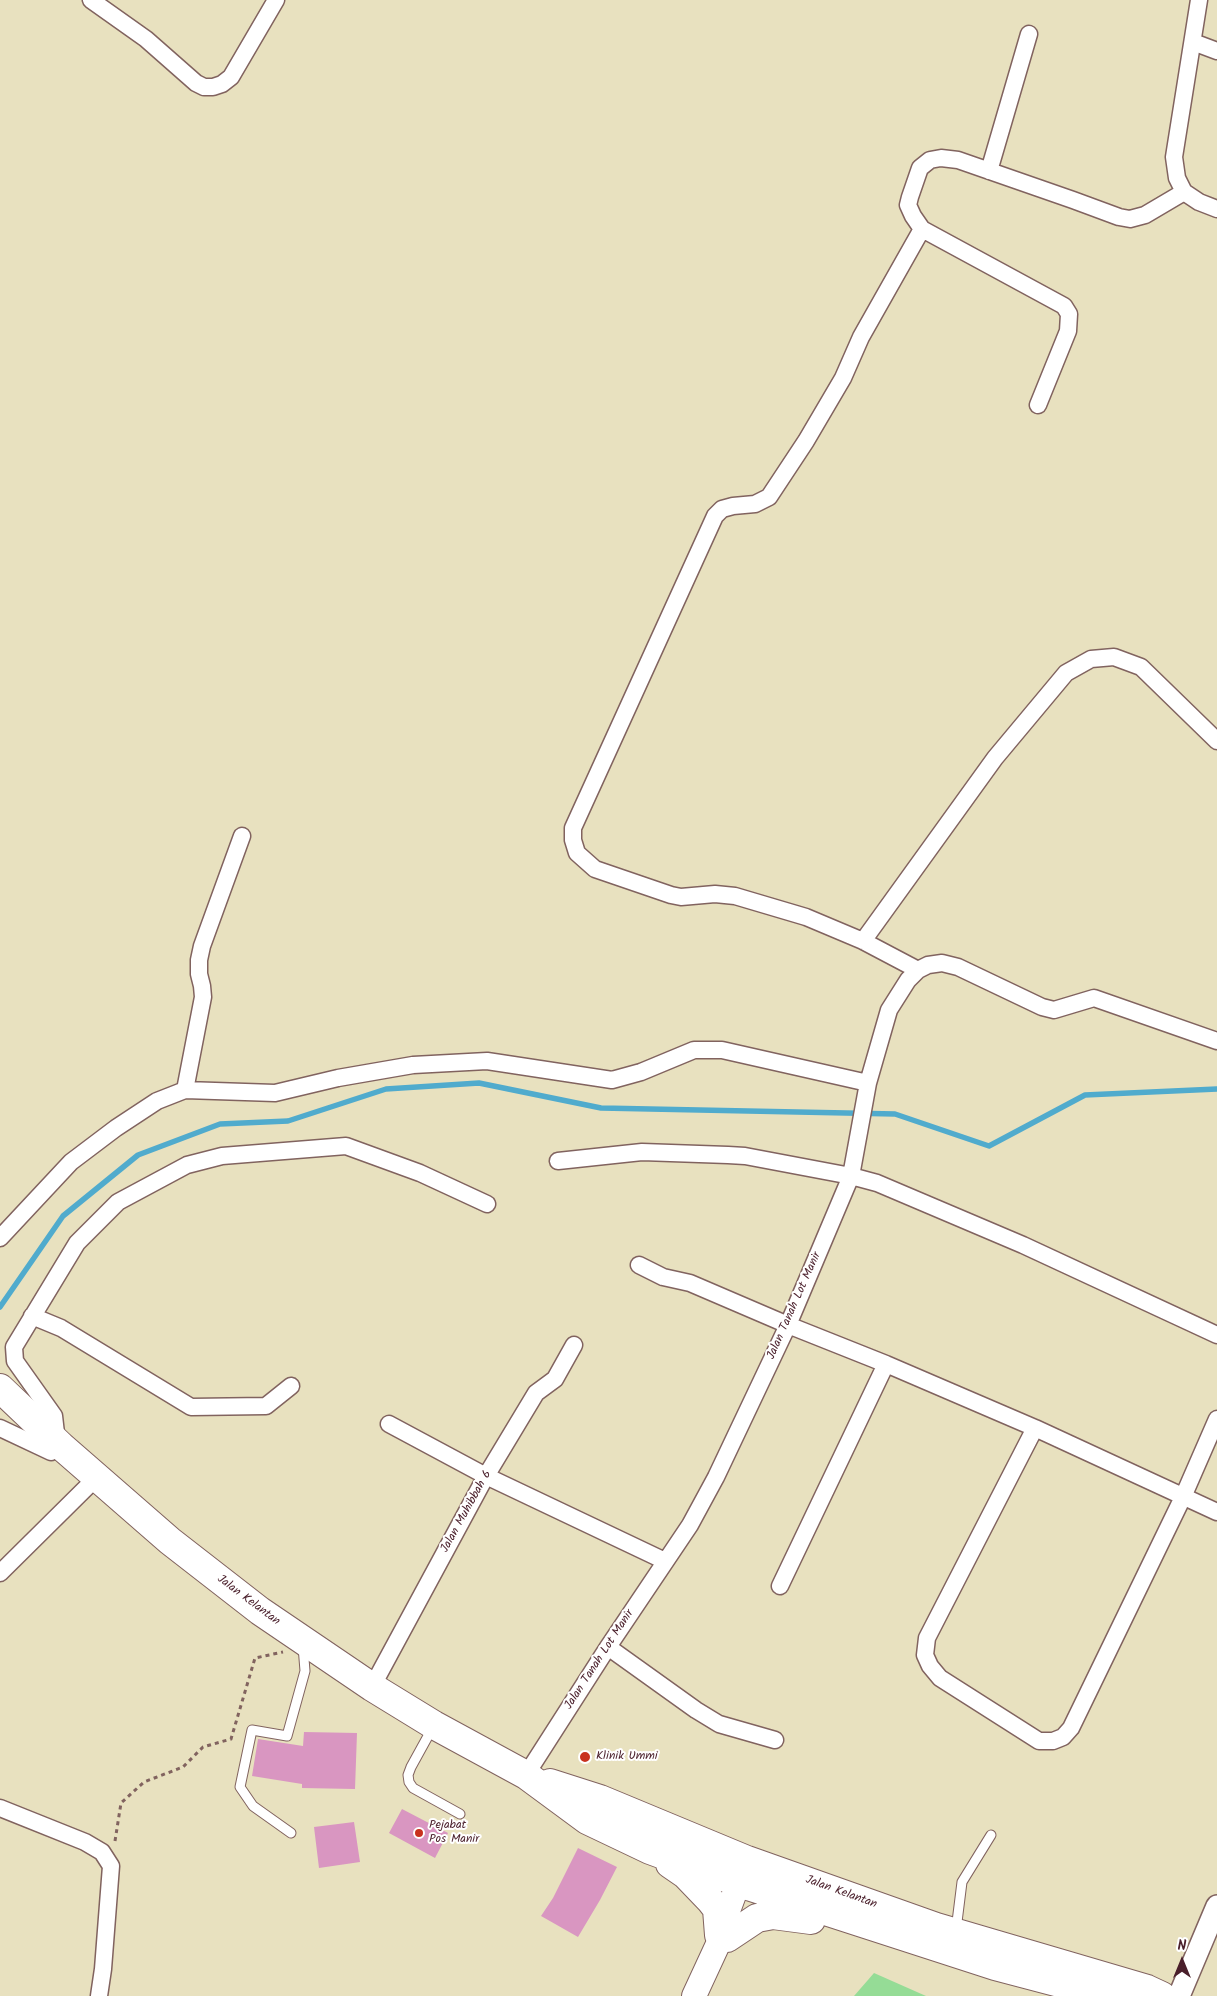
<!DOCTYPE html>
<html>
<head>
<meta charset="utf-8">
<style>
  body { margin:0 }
  #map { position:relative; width:1217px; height:1996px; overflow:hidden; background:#e8e1bf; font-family:Kalam,sans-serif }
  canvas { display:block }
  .north { position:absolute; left:1157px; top:1936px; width:50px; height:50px; -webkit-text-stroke:4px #fff; paint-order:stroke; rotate:0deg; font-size:14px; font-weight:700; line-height:20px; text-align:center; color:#4a1f2b }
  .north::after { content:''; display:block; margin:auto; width:18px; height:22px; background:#4a1f2b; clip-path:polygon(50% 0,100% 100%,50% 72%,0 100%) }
</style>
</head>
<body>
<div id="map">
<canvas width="1217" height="1996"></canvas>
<div class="north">N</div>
</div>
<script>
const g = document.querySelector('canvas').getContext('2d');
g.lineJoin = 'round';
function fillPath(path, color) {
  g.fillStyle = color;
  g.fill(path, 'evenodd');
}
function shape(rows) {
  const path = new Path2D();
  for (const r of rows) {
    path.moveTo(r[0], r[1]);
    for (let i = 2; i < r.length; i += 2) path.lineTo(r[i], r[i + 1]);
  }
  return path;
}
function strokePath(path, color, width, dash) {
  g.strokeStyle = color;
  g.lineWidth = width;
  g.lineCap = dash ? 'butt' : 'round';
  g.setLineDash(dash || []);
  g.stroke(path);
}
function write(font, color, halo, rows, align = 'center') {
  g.font = font + ' Kalam,sans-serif';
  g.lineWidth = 4;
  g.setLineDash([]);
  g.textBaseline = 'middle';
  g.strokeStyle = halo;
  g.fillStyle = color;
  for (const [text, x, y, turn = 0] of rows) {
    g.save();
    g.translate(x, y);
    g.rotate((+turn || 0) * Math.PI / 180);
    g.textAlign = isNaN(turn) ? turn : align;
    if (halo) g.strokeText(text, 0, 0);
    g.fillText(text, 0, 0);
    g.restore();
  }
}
const green = shape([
  [874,1973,926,1996,854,1996]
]);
const stream = shape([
  [0,1307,63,1216,138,1155,220,1124,288,1121,386,1089,479,1083,601,1108,895,1114,989,1146,1085,1095,1217,1089]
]);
const building = shape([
  [304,1732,357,1733,355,1789,302,1788,302,1784,252,1776,258,1739,303,1746],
  [402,1809,448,1833,435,1858,389,1833],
  [354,1822,360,1862,319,1868,314,1827],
  [578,1848,617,1867,600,1900,578,1937,541,1916,553,1898]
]);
const path = shape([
  [115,1841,121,1803,144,1782,183,1767,203,1747,231,1739,255,1658,283,1652]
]);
const service = shape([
  [433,1727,411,1767,408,1775,409,1782,413,1788,460,1814],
  [291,1833,253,1806,240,1787,252,1730,287,1736,305,1671,303,1646],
  [956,1930,962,1882,991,1835]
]);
const minor = shape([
  [91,0,146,39,196,83,204,87,213,87,222,84,231,77,276,0],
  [1199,0,1174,157,1177,178,1184,192,1199,202,1217,209],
  [1193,42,1217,51],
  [989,171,1029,34],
  [922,229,913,216,908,205,910,197,920,168,930,160,941,158,958,160,1073,200,1119,217,1130,219,1145,215,1184,192],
  [863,941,995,758,1066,673,1091,659,1114,657,1141,667,1217,741],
  [918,970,863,941,806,917,735,896,715,894,681,897,671,895,595,869,577,853,573,840,573,828,715,516,722,509,733,506,755,504,769,497,806,441,843,378,861,337,922,229,1064,306,1069,314,1068,331,1038,405],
  [185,1090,203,997,202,986,199,974,199,960,202,946,242,836],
  [558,1161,642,1152,728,1155,745,1156,851,1176,868,1083,889,1010,908,980,918,970,928,965,942,963,958,967,1042,1007,1054,1010,1094,998,1217,1041],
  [0,1238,71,1162,116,1128,157,1101,185,1090,275,1093,338,1078,413,1065,487,1061,612,1080,641,1072,694,1050,722,1050,868,1083],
  [639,1265,663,1277,690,1283,788,1325,886,1364,1035,1428,1217,1512],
  [32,1316,61,1328,191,1407,266,1406,291,1386],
  [389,1424,486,1476,665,1561],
  [0,1428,51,1452,61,1446],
  [1035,1428,927,1638,925,1655,930,1666,940,1678,1039,1741,1053,1741,1063,1737,1071,1728,1183,1497,1217,1419],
  [57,1442,54,1416,15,1361,14,1347,77,1243,118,1202,187,1165,222,1156,346,1146,420,1173,487,1204],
  [0,1573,97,1477],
  [780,1586,886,1364],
  [608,1647,696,1710,719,1724,775,1740],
  [372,1687,486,1476,536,1393,555,1379,574,1345],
  [526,1775,608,1647,690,1525,716,1477,788,1325,851,1176,877,1183,1023,1245,1217,1335],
  [0,1808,85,1842,102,1852,111,1866,103,1969,99,1996]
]);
const tertiary = shape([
  [1179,1996,1217,1906]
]);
const secondary = shape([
  [694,1996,719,1942,719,1935,745,1865]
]);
const trunk = shape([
  [0,1388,61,1446,170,1541,260,1611,372,1687,434,1725,526,1775,587,1820,650,1850,751,1887,995,1966,1109,1996],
  [550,1783,600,1799,747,1860,936,1927,1147,1989,1162,1996],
  [670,1864,686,1875,710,1900,717,1909,719,1935],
  [727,1938,757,1918,773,1915,811,1920]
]);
const markers = [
  [585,1757,6,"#c8321e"],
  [419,1833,5,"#c8321e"]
];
const streetNames = [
  ["Jalan Tanah Lot Manir",795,1306,-66],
  ["Jalan Muhibbah 6",467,1512,-61],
  ["Jalan Kelantan",248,1601,37],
  ["Jalan Tanah Lot Manir",600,1660,-57],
  ["Jalan Kelantan",841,1893,20]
];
const poiNames = [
  ["Klinik Ummi",596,1757],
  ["Pejabat",429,1826],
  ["Pos Manir",429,1840]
];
fillPath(green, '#95dc96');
strokePath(stream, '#50abcd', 5.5);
fillPath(building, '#d996c1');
strokePath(service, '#81635f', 11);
strokePath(minor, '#81635f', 19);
strokePath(tertiary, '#81635f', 24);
strokePath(secondary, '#81635f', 26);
strokePath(trunk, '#81635f', 30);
strokePath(path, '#81635f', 3, [4, 4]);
strokePath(service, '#fff', 9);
strokePath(minor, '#fff', 16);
strokePath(tertiary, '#fff', 21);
strokePath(secondary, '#fff', 24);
strokePath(trunk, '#fff', 28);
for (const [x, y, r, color] of markers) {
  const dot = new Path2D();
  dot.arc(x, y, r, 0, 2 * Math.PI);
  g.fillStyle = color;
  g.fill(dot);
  strokePath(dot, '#fff', 2);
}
write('12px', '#4a1f2b', '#fff', streetNames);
write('12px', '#4a1f2b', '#fff', poiNames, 'left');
</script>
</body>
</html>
